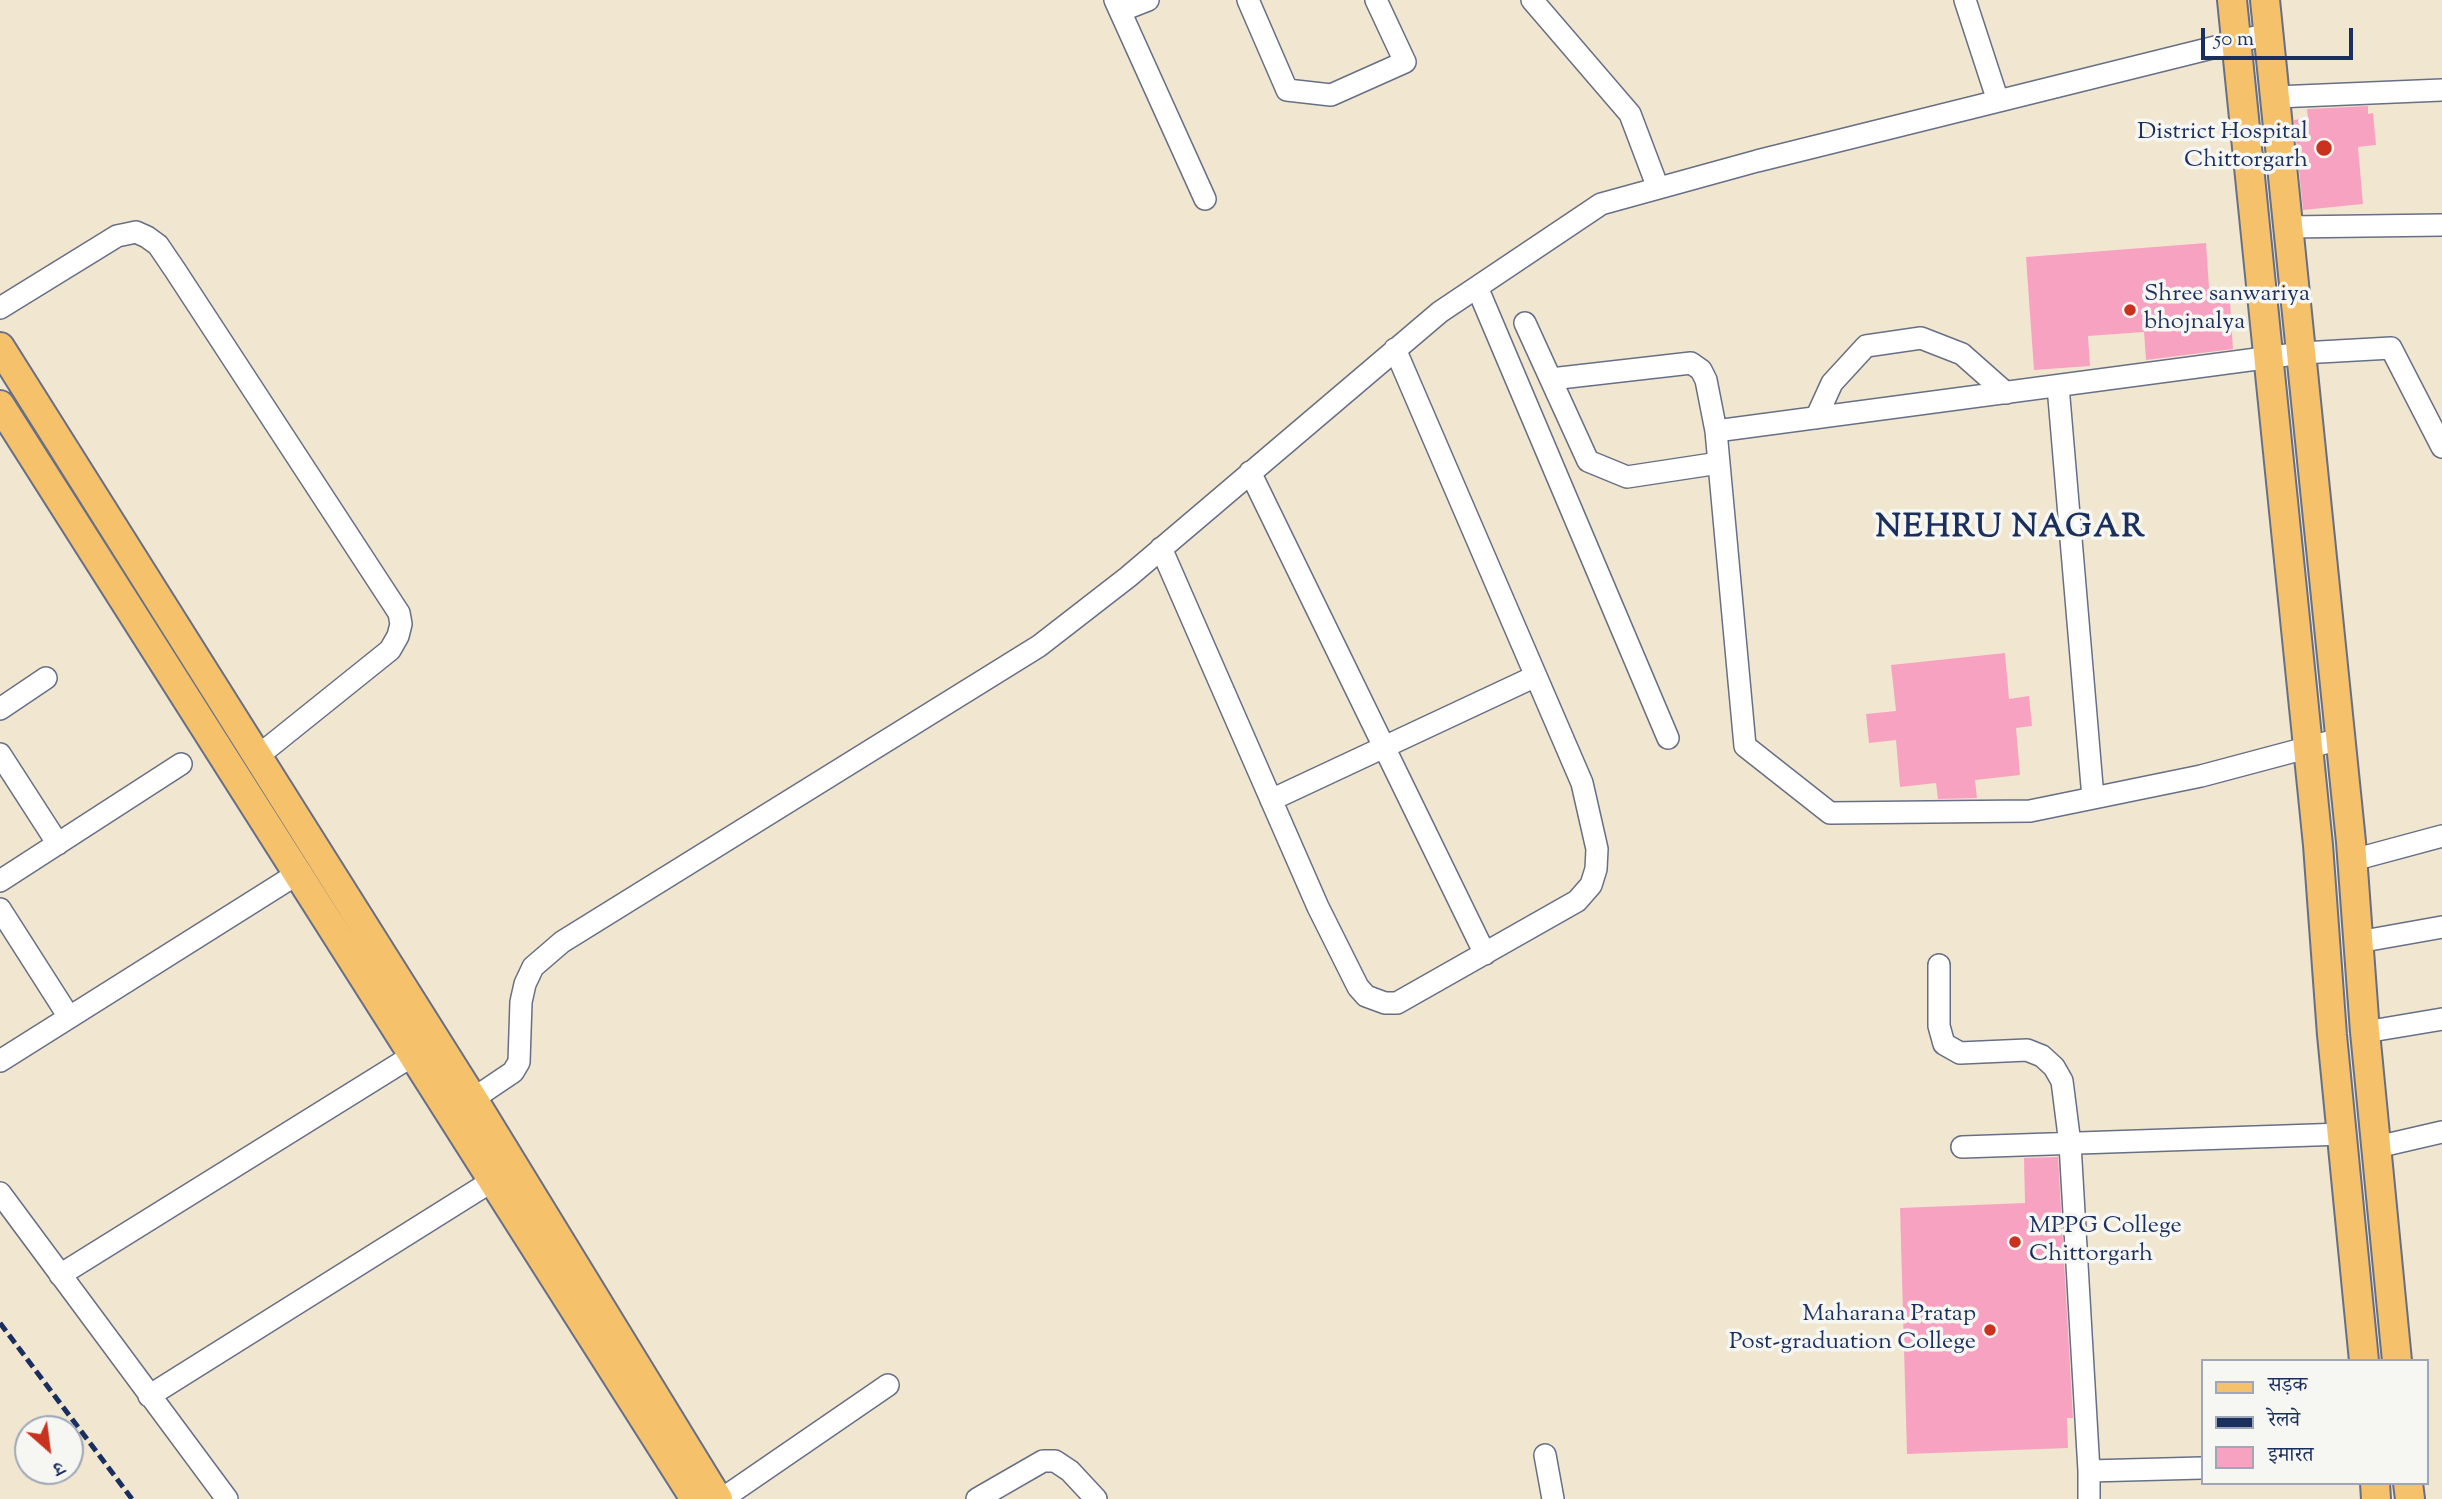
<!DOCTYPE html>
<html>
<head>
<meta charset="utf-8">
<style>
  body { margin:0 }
  #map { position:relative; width:2442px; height:1499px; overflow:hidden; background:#f1e7d0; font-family:"Sorts Mill Goudy","Noto Serif Devanagari",serif }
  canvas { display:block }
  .legend { position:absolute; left:2201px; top:1359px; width:228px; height:126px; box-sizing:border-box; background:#f6f6f2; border:2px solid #9ea6b7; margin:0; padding:9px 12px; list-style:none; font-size:21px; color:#1b2f5e }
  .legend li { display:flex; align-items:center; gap:14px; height:35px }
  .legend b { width:35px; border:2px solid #9ea6b7 }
  .north { position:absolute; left:14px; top:1415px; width:70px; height:70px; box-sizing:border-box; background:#f6f6f2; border:2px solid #9ea6b7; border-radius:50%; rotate:152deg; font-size:19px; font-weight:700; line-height:28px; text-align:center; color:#1b2f5e }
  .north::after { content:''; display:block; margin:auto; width:24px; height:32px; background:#c8321e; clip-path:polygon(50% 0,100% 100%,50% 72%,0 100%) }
  .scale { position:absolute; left:2201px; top:28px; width:152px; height:32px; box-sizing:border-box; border:4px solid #1b2f5e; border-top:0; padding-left:9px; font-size:21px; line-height:24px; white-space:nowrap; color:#1b2f5e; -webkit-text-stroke:5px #f6f6f2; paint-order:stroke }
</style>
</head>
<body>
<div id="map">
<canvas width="2442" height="1499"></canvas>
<ul class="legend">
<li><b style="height:9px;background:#f5c16b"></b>सड़क</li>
<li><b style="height:9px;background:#1b2f5e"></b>रेलवे</li>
<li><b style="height:19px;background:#f8a2c2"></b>इमारत</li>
</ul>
<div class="north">उ</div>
<div class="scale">50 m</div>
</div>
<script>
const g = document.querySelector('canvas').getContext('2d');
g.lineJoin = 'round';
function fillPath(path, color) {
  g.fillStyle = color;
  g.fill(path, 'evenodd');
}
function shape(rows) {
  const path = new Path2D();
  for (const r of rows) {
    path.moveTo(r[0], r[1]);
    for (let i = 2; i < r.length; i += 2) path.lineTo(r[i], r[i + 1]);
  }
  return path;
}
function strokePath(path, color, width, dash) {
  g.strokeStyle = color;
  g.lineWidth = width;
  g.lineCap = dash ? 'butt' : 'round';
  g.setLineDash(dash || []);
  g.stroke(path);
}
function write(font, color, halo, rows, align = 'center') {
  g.font = font + ' "Sorts Mill Goudy",serif';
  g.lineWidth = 7;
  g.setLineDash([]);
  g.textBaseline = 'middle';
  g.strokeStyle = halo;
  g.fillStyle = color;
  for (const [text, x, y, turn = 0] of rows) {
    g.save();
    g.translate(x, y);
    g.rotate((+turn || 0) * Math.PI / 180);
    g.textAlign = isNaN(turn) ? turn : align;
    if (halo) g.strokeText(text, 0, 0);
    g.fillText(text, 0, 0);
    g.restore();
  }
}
const building = shape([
  [2368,106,2368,114,2373,113,2376,145,2358,147,2363,204,2303,210,2294,120,2308,118,2307,109],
  [2206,243,2210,303,2230,302,2233,349,2146,360,2144,332,2088,336,2090,366,2034,370,2026,257],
  [2005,653,2009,699,2029,696,2032,726,2016,728,2020,775,1975,780,1977,798,1938,799,1936,783,1900,787,1896,740,1869,743,1866,714,1896,711,1891,665],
  [2058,1157,2073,1418,2067,1418,2068,1448,1907,1454,1900,1208,2025,1203,2024,1158]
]);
const minor = shape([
  [1115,0,1205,199],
  [1248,0,1287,90,1331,95,1405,62,1376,0],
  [1532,0,1630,114,1658,188],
  [1965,0,1998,101],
  [1120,11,1148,0],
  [2276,97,2442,90],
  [2288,227,2442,225],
  [1477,287,1668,738],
  [0,308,117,236,136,232,147,237,158,245,175,270,399,613,401,624,398,636,390,650,258,756],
  [1525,323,1588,461,1627,477,1719,463],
  [1551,379,1691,363,1701,370,1706,380,1716,431],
  [2058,386,2093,798],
  [1816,418,1832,383,1866,346,1921,338,1962,354,2006,393],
  [1250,472,1485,954],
  [1161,548,1318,907,1358,987,1366,996,1385,1003,1397,1003,1577,901,1591,885,1596,869,1597,849,1582,783,1395,349],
  [0,709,46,678],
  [2340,739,2201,776,2030,811,1830,813,1745,746,1716,431,2302,353,2391,348,2442,447],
  [0,754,58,844],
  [1271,800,1536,676],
  [2353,860,2442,836],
  [0,881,181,764],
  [0,909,69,1017],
  [2358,942,2442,927],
  [1939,965,1939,1026,1944,1044,1960,1053,2027,1050,2042,1056,2054,1067,2062,1081,2070,1144,2089,1471],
  [2365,1032,2442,1019],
  [0,1061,297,874],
  [461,1107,513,1072,519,1062,521,1002,525,984,533,967,562,942,1039,646,1128,577,1440,312,1601,204,1757,161,2268,34],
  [1962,1147,2343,1134],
  [2377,1147,2442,1132],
  [0,1193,227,1499],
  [60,1275,412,1056],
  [149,1396,492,1181],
  [1545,1455,1553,1499],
  [722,1499,888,1385],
  [977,1499,1043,1461,1055,1461,1070,1471,1096,1499],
  [2089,1499,2089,1471,2202,1468]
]);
const major = shape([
  [2232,0,2318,845,2332,1035,2364,1361],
  [2265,0,2351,842,2365,1032,2397,1361],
  [0,347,473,1099,718,1499],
  [0,405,695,1499],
  [2375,1483,2376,1499],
  [2408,1483,2410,1499]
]);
const rail = shape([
  [0,1323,132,1499]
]);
const markers = [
  [2324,148,9,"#c8321e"],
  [2130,310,7,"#c8321e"],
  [2015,1242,7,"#c8321e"],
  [1990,1330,7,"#c8321e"]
];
const poiNames = [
  ["District Hospital",2308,134],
  ["Chittorgarh",2308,162],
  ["Shree sanwariya",2144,296,"left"],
  ["bhojnalya",2144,324,"left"],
  ["MPPG College",2029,1228,"left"],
  ["Chittorgarh",2029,1256,"left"],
  ["Maharana Pratap",1976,1316],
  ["Post-graduation College",1976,1344]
];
const districtNames = [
  ["NEHRU NAGAR",2011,531]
];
fillPath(building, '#f8a2c2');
strokePath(minor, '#666f86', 24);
strokePath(major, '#666f86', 32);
strokePath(minor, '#fff', 21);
strokePath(major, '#f5c16b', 28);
strokePath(rail, '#1b2f5e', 5, [10, 5]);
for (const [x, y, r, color] of markers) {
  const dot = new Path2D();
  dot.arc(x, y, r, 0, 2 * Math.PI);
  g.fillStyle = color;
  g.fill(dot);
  strokePath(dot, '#f6f6f2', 2.5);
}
write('24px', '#1b2f5e', '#f6f6f2', poiNames, 'right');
g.letterSpacing = '2px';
write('bold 32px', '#1b2f5e', '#f6f6f2', districtNames);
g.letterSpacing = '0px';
</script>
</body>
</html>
